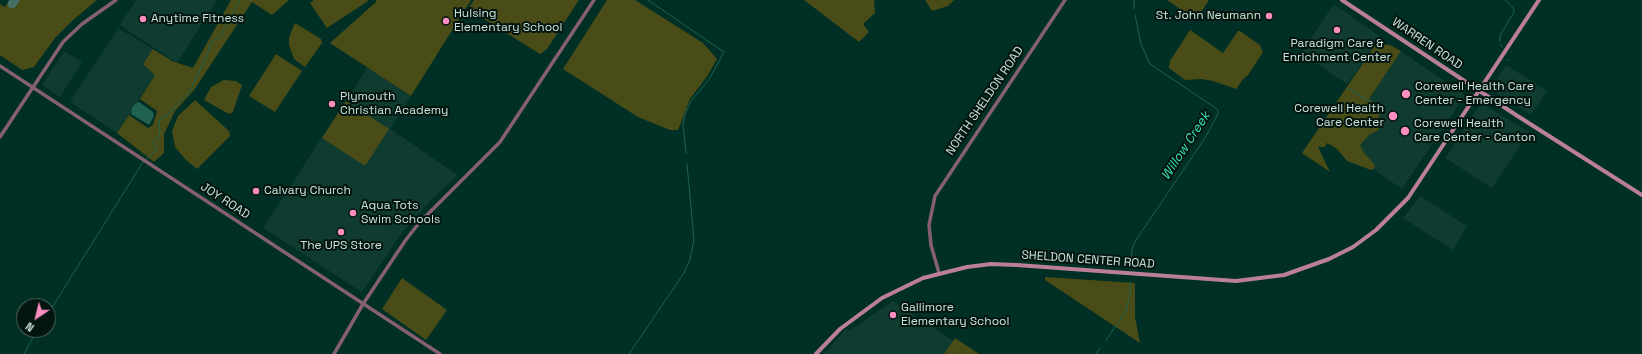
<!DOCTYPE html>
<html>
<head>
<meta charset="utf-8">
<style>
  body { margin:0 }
  #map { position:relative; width:1642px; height:354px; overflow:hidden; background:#003025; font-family:"Space Grotesk",sans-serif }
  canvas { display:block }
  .north { position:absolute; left:16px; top:298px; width:40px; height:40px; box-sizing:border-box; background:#03150f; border:1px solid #536761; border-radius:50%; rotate:215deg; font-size:11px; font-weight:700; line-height:16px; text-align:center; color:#cce3db }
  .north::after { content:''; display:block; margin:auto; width:14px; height:18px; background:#fd8ec0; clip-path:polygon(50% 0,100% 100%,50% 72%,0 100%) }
</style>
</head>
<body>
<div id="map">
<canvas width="1642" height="354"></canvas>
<div class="north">N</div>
</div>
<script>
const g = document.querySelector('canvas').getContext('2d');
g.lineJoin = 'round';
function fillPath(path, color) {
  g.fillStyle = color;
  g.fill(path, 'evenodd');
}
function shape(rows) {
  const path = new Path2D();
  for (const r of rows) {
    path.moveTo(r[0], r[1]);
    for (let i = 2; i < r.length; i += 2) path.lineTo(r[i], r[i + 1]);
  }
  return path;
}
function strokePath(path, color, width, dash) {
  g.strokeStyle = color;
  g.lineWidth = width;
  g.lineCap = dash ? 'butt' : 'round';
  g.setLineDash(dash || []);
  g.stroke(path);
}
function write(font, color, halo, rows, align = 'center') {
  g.font = font + ' "Space Grotesk",sans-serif';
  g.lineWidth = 4;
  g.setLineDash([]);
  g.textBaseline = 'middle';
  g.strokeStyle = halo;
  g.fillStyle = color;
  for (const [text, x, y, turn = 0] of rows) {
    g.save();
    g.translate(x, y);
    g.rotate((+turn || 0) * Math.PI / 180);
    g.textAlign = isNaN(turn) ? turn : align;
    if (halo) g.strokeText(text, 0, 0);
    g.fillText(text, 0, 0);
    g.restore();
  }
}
const built = shape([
  [136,0,217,0,177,63,120,25],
  [1334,4,1381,37,1347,84,1301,53],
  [118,28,153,49,143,64,155,75,117,133,70,102],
  [64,51,82,62,60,97,42,85],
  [1401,51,1465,95,1402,189,1353,155,1383,109,1369,99],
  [1506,65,1547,91,1531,115,1491,89],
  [368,67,411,96,390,129,458,175,430,201,401,234,362,292,263,228],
  [1481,103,1529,132,1492,188,1445,158],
  [1420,196,1467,226,1453,250,1403,218],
  [893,301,973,354,824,354,846,329,849,331]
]);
const green = shape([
  [18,0,97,0,72,21,55,38,34,67,22,70,0,55,0,4,5,7,8,3,13,6],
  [231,0,289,0,272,15,252,2,194,90,175,111,164,134,164,153,154,162,117,133,129,115,148,128,153,125,157,111,140,99,155,75,143,64,153,49,172,61,193,68],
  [314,0,367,0,368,1,327,28,310,3],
  [376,0,471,0,411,96,330,43,376,2],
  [474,0,579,0,547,49,540,54,468,9],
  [607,0,635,0,703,43,717,59,708,75,690,99,678,130,670,130,638,117,563,69],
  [804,0,874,0,875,13,863,24,869,32,859,42],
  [925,0,954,0,948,6,932,11],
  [1167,0,1209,0,1196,20],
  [295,23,321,39,322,43,305,67,294,59,289,45,289,37],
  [1190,30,1223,53,1238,31,1240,31,1260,45,1263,52,1248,75,1244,78,1236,89,1213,81,1201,79,1185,80,1169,68,1170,61],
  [1376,44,1390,45,1401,51,1369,99,1383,109,1378,118,1379,130,1369,135,1360,145,1364,153,1375,165,1374,169,1371,170,1347,161,1336,148,1327,143,1325,147,1318,147,1330,172,1302,153],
  [276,54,302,71,275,112,249,96],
  [224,80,236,81,242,85,233,112,229,114,204,100,211,87],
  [195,100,229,131,230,136,197,169,186,160,175,147,172,131,178,116],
  [346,101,389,129,365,166,322,138],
  [1045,277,1135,283,1135,317,1140,343,1045,280],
  [402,278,447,310,426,340,382,309],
  [955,338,979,354,944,354]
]);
const water = shape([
  [139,102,153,112,154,116,149,125,131,114,132,107,136,103]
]);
const stream = shape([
  [648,0,724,52,710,78,691,101,685,114,683,124,686,153],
  [1134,0,1134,9],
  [1500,41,1500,35,1514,12,1513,8,1505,0],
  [1501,44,1502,47],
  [1507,60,1508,60],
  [1348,88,1381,109],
  [145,160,157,150,153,143,160,134,159,120,171,112,173,108,190,91,208,53,211,42,220,37,240,0],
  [1131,267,1132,249,1136,240,1205,138,1218,114,1218,110,1211,105,1150,64,1141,44,1135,15],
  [48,314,143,162],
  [1106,340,1126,311,1130,293,1130,282],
  [24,354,37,330],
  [629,354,684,273,690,259,694,240,687,164],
  [1096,354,1100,348]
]);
const taxiway = shape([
  [12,4,15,0]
]);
const tertiary = shape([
  [0,66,440,354],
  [0,137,63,42,82,24,116,0],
  [939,273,931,245,929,225,935,196,1065,0],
  [334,354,363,304,405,241,419,223,500,142,594,0]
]);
const secondary = shape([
  [1342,0,1516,115,1642,195],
  [816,354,840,329,882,298,923,278,967,267,991,264,1017,265,1236,281,1284,275,1329,259,1353,247,1376,230,1408,198,1539,0]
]);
const markers = [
  [1269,16,4,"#fd8ec0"],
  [143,19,4,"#fd8ec0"],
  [446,21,4,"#fd8ec0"],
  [1337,30,4,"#fd8ec0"],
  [1406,94,5,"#fd8ec0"],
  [332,104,4,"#fd8ec0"],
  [1393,116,5,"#fd8ec0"],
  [1405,131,5,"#fd8ec0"],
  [256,191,4,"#fd8ec0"],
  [353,213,4,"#fd8ec0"],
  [341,232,4,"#fd8ec0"],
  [893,315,4,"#fd8ec0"]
];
const poiNames = [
  ["Hulsing",454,14],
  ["Elementary School",454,28],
  ["St. John Neumann",1261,16,"right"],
  ["Anytime Fitness",151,19],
  ["Paradigm Care &",1337,44,"center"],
  ["Enrichment Center",1337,58,"center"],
  ["Corewell Health Care",1415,87],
  ["Center - Emergency",1415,101],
  ["Plymouth",340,97],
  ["Christian Academy",340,111],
  ["Corewell Health",1384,109,"right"],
  ["Care Center",1384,123,"right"],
  ["Corewell Health",1414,124],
  ["Care Center - Canton",1414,138],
  ["Calvary Church",264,191],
  ["Aqua Tots",361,206],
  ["Swim Schools",361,220],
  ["The UPS Store",341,246,"center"],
  ["Gallimore",901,308],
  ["Elementary School",901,322]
];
const streetNames = [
  ["WARREN ROAD",1427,44,34],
  ["NORTH SHELDON ROAD",985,101,-56],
  ["JOY ROAD",225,201,33],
  ["SHELDON CENTER ROAD",1088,260,4]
];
const waterNames = [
  ["Willow Creek",1186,146,-57]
];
fillPath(built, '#103b30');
fillPath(green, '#494c17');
fillPath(water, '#1f6250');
strokePath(stream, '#1f6250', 1);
strokePath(taxiway, '#476e64', 9);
strokePath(tertiary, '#866070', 3.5);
strokePath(secondary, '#bc7f99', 4);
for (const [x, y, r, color] of markers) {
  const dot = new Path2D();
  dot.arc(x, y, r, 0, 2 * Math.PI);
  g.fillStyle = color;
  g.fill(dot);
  strokePath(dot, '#03150f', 1.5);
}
write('12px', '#cce3db', '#03150f', poiNames, 'left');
write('12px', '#cce3db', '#03150f', streetNames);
write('italic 13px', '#35e7be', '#03150f', waterNames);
</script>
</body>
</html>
